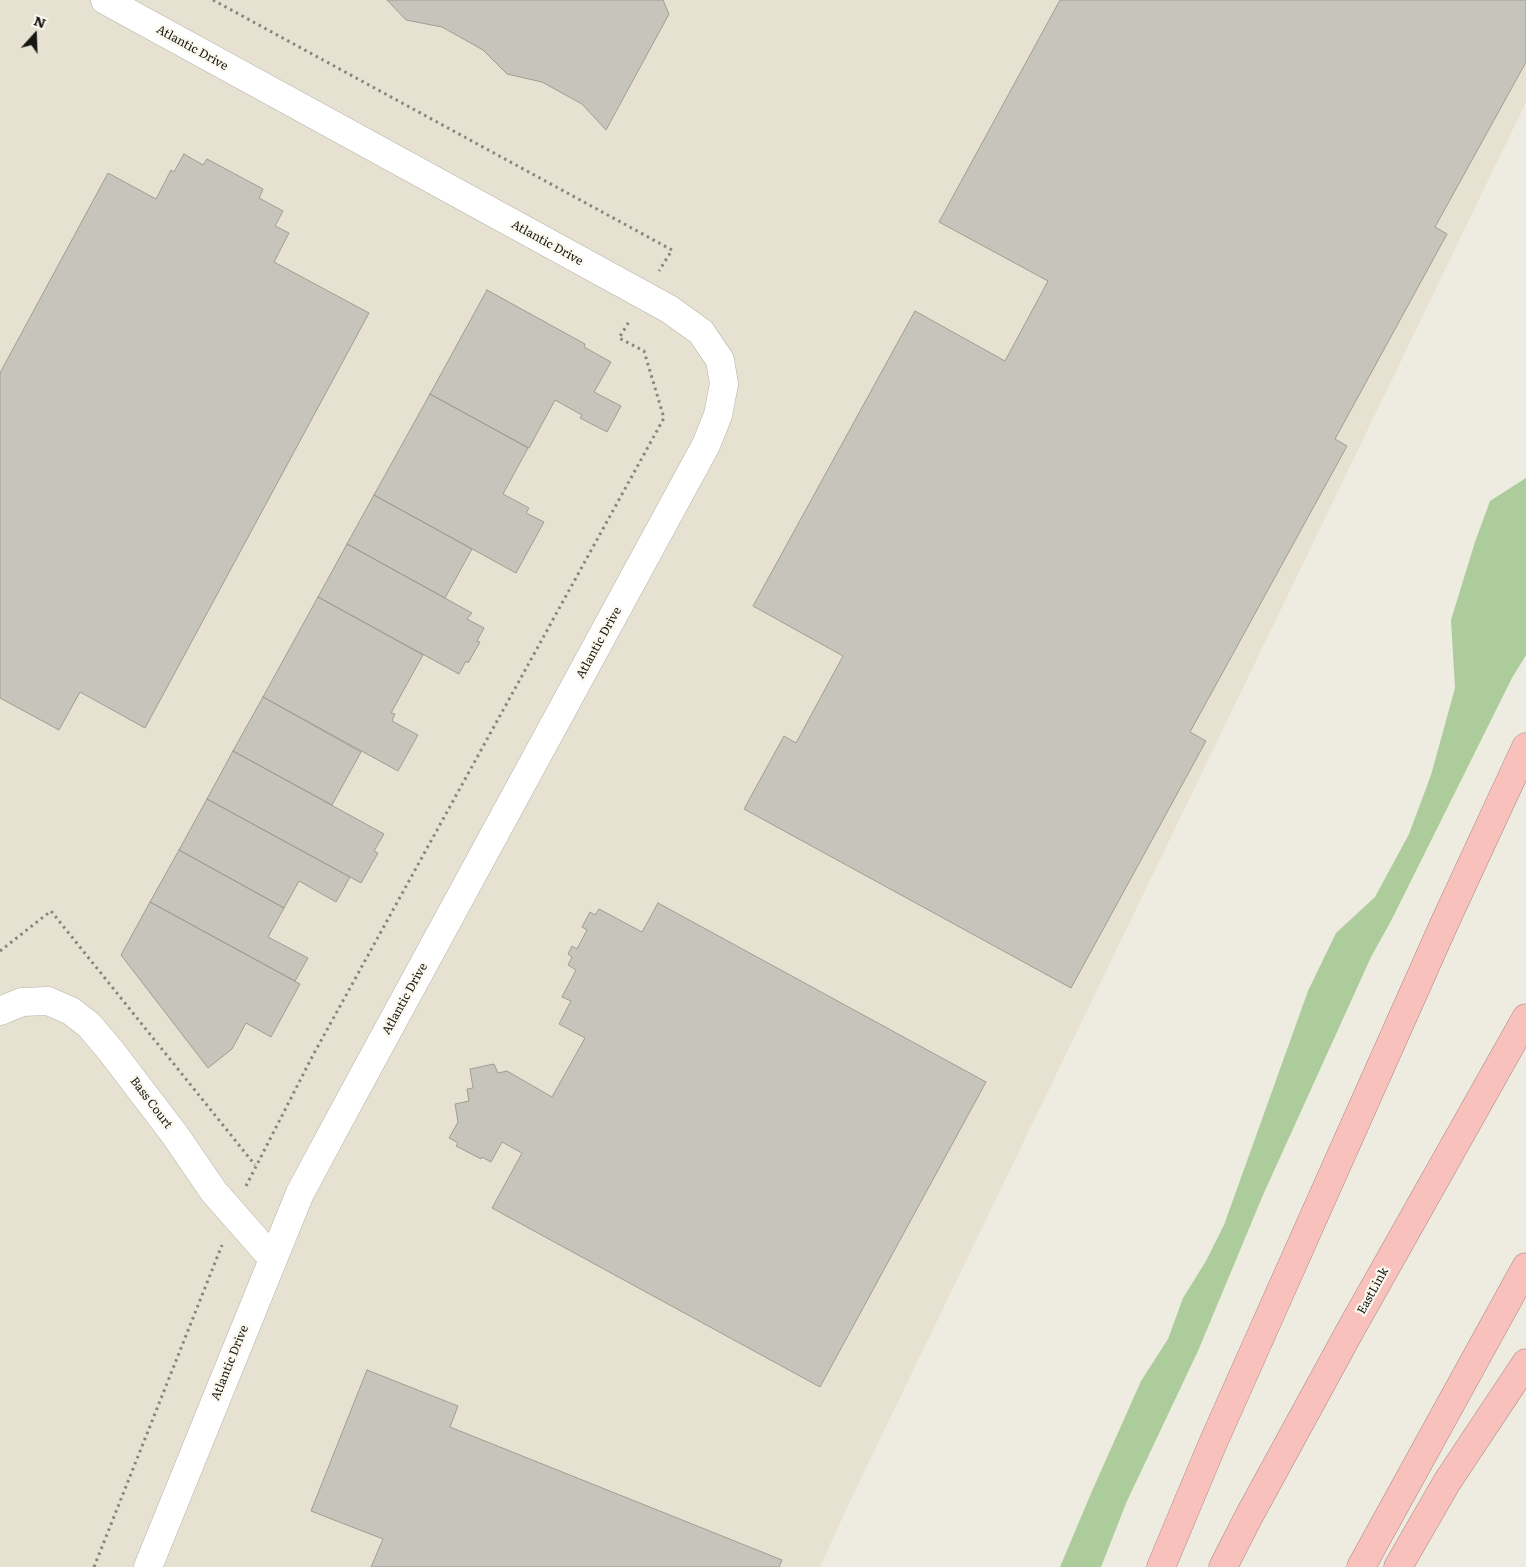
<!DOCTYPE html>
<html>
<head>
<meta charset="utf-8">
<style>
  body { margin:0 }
  #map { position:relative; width:1526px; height:1567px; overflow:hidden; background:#eeebe1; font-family:Literata,serif }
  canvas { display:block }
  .north { position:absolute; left:10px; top:10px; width:50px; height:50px; -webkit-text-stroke:4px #fbf8ee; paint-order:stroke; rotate:20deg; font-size:14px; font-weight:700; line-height:20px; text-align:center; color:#171612 }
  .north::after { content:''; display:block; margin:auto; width:18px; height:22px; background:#171612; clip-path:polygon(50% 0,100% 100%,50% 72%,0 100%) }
</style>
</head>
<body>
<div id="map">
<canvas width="1526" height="1567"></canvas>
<div class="north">N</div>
</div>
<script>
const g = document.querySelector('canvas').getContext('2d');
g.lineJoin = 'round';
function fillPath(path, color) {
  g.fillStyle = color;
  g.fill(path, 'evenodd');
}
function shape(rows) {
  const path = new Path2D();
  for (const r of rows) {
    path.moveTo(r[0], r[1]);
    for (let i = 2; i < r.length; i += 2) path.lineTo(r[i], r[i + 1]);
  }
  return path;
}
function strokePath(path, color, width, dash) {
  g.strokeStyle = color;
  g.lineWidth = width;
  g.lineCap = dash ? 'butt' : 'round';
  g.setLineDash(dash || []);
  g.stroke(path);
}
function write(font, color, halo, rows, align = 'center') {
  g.font = font + ' Literata,serif';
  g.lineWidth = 4.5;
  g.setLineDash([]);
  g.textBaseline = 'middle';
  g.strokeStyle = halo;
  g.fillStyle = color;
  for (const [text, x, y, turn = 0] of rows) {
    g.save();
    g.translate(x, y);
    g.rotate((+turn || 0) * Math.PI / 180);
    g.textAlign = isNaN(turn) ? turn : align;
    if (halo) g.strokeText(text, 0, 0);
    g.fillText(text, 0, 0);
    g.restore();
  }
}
const built = shape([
  [0,0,1526,0,1526,102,851,1499,820,1567,0,1567]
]);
const green = shape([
  [1526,478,1526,655,1512,678,1391,921,1371,957,1347,1010,1263,1195,1198,1351,1127,1501,1101,1567,1060,1567,1092,1491,1141,1381,1168,1339,1183,1298,1206,1261,1224,1225,1308,991,1336,933,1375,897,1409,834,1431,775,1455,688,1451,620,1475,542,1490,501]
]);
const building = shape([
  [387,0,663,0,669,14,606,130,582,104,542,82,507,74,483,50,442,27,406,20,387,0],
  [1060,0,1526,0,1526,62,1435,227,1447,234,1335,439,1347,446,1190,732,1206,741,1071,988,744,809,784,736,796,743,843,656,753,606,915,311,1005,361,1048,281,939,222,1060,0],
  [184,154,203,165,207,159,263,189,259,198,283,211,275,226,289,233,274,262,369,313,145,728,80,692,59,730,0,698,0,373,108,173,156,199,171,170,174,172,184,154],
  [487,290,585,344,584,347,611,362,594,392,621,406,607,432,580,418,582,415,555,400,529,448,430,394,487,290],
  [430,394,528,448,503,494,529,508,526,513,544,522,516,573,374,495,430,394],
  [374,495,472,549,445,598,347,544,374,495],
  [347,544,472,613,467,619,484,628,477,641,480,642,468,663,466,661,459,674,318,597,347,544],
  [318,597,423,655,391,713,395,714,392,721,418,735,398,771,263,697,318,597],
  [263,697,361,752,332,805,233,751,263,697],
  [233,751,384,834,374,851,378,853,361,883,207,799,233,751],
  [207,799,350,877,336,902,299,881,284,908,179,850,207,799],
  [179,850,284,908,268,937,308,958,295,981,150,902,179,850],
  [150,902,300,984,271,1037,246,1023,232,1049,208,1068,121,955,150,902],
  [658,903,986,1082,820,1387,492,1208,522,1153,502,1142,491,1162,482,1157,481,1159,456,1146,458,1143,449,1138,458,1122,455,1104,469,1101,467,1089,473,1088,470,1069,494,1064,498,1073,507,1071,552,1097,585,1038,559,1024,571,1001,562,997,576,970,568,965,572,957,568,954,572,946,577,949,587,930,582,927,590,912,595,915,599,909,642,932,658,903],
  [367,1370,458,1406,450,1427,782,1560,779,1567,371,1567,383,1539,311,1511,367,1370]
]);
const path = shape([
  [213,0,672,250,659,271],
  [0,951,51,911,255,1165],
  [246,1186,312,1057,664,418,644,351,619,338,630,320],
  [94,1567,222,1245]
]);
const minor = shape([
  [105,0,669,309,701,332,720,360,724,384,718,415,706,445,350,1100,300,1193,148,1567],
  [0,1011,22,1002,48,1001,71,1011,89,1025,111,1051,175,1135,214,1192,273,1259]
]);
const motorway = shape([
  [1161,1567,1213,1443,1445,922,1526,747],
  [1223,1567,1249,1516,1351,1329,1526,1018],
  [1361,1567,1526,1267],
  [1398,1567,1447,1482,1526,1363]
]);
const streetNames = [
  ["Atlantic Drive",192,48,29],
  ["Atlantic Drive",547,243,29],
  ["Atlantic Drive",599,643,-61],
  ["Atlantic Drive",405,999,-61],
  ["Bass Court",151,1103,53],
  ["EastLink",1373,1291,-61],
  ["Atlantic Drive",230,1363,-68]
];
fillPath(built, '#e6e1d0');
fillPath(green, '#adcc9b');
fillPath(building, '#c7c4bb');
strokePath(building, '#a09d94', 1);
strokePath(minor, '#b6b3aa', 29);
strokePath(motorway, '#a98580', 29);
strokePath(path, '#87857e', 3, [2.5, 4]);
strokePath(minor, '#fff', 28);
strokePath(motorway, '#f8c1bb', 28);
write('12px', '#171612', '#fbf8ee', streetNames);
</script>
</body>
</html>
